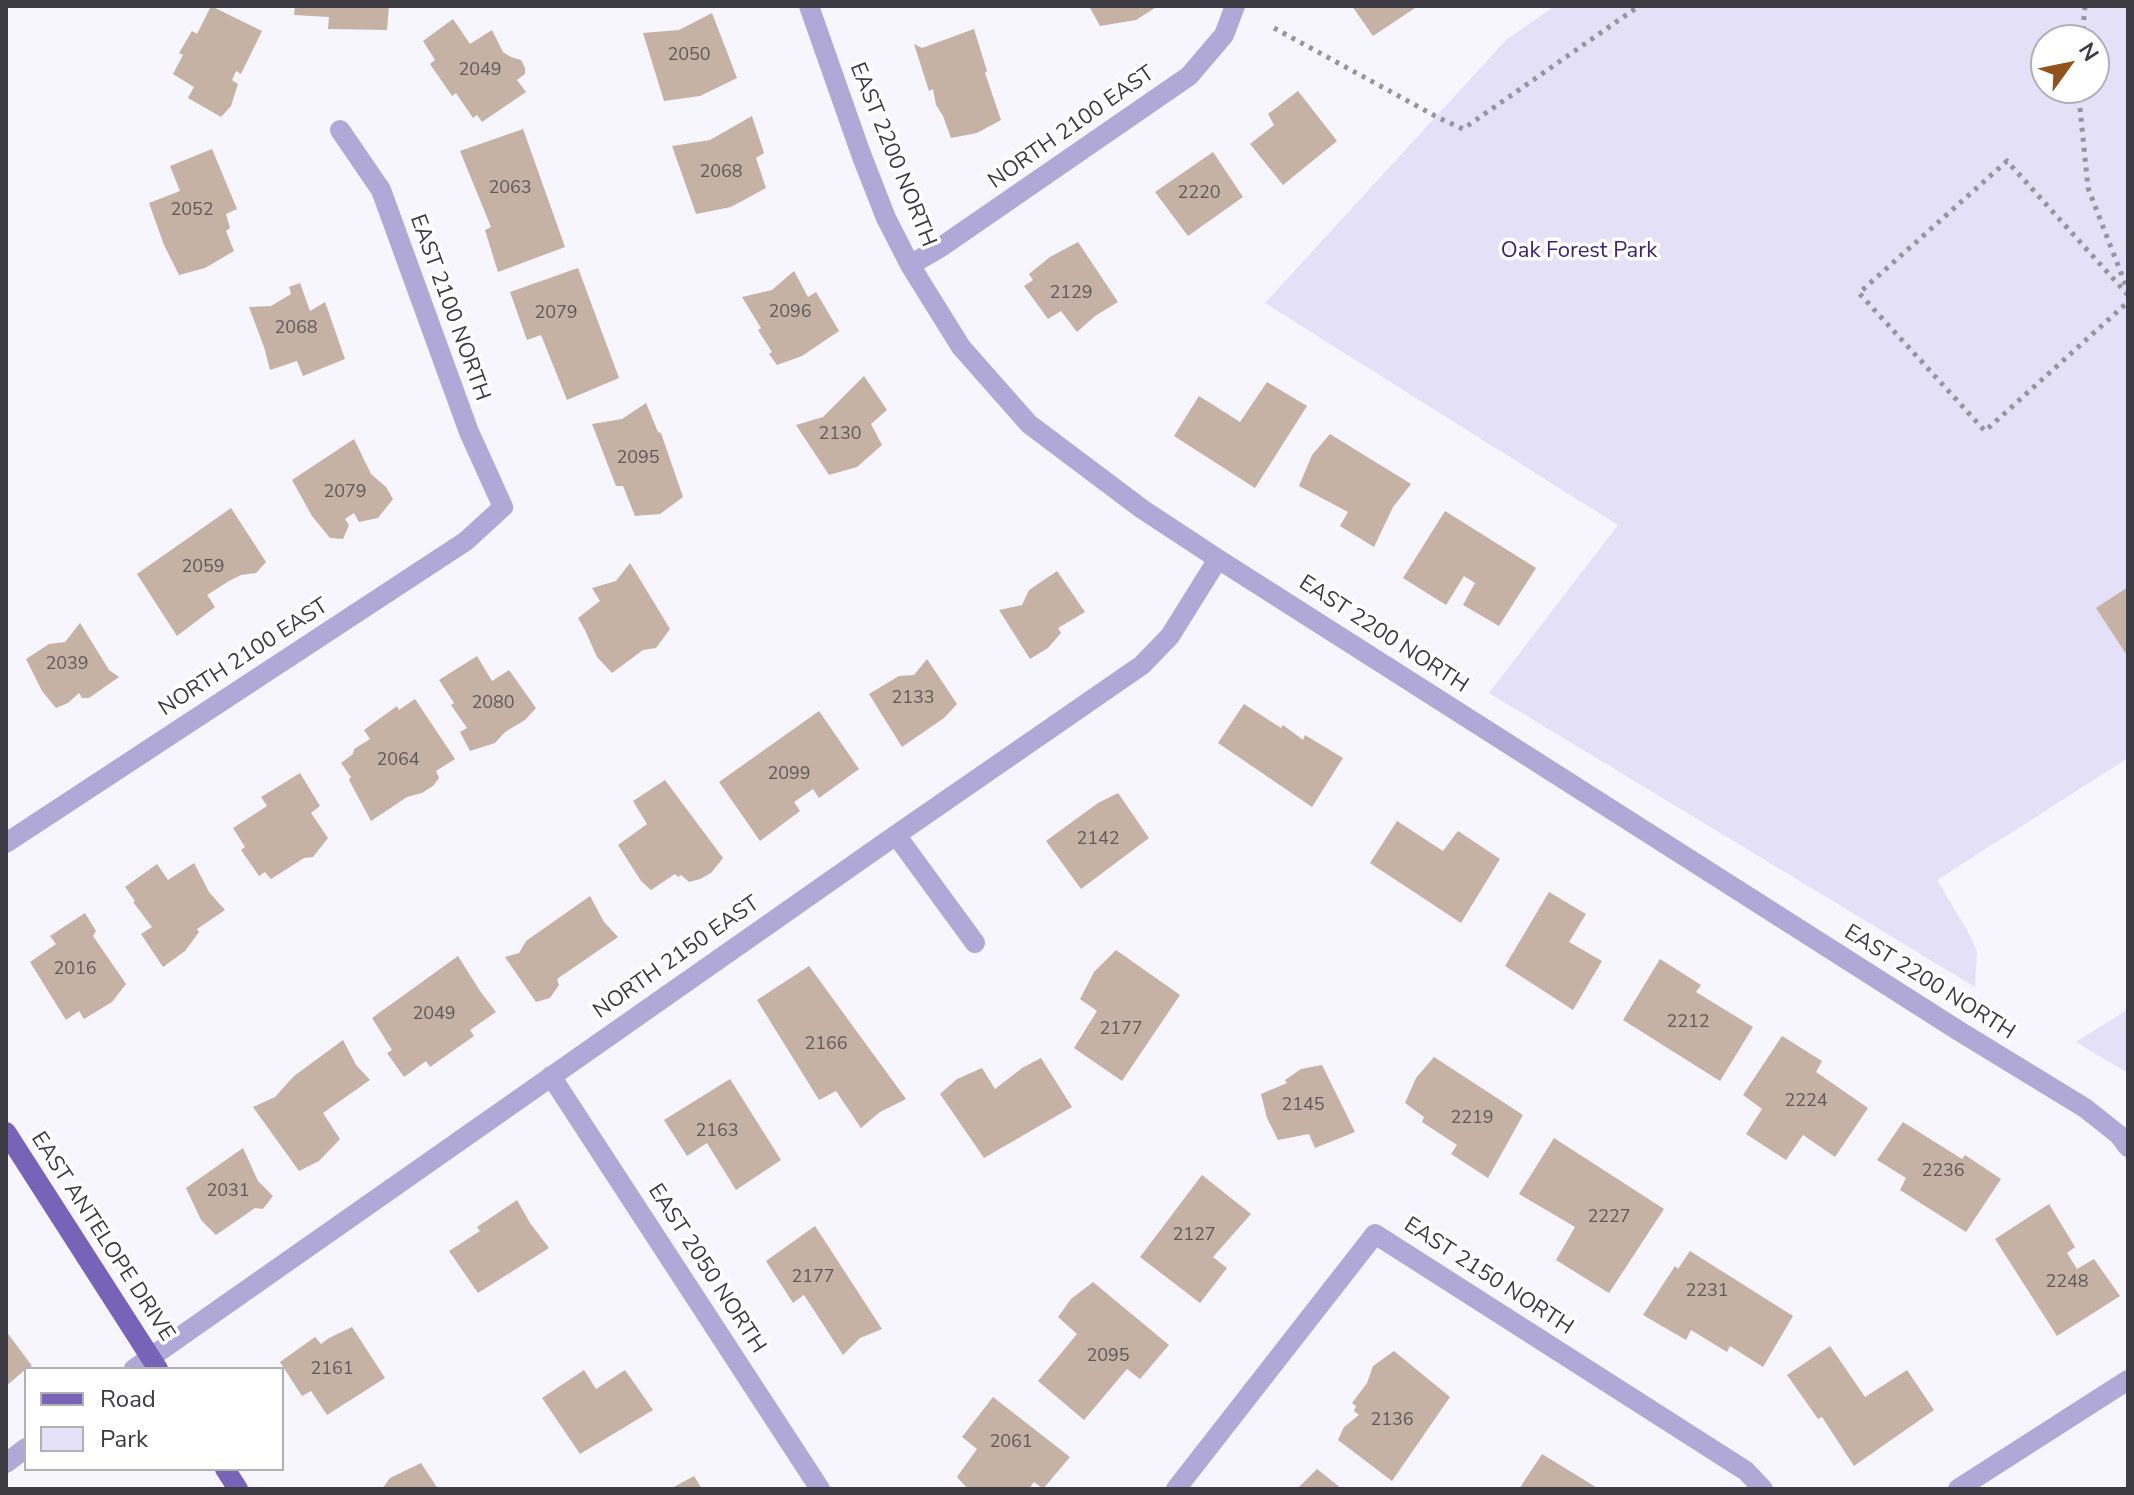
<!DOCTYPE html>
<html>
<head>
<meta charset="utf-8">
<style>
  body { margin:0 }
  #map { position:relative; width:2134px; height:1495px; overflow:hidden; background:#f7f5fe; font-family:"Nunito Sans",sans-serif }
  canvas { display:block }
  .frame { position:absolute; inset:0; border:8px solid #3d3b44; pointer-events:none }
  .legend { position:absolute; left:24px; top:1367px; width:260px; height:104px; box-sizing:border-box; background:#fff; border:2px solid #b1b1b4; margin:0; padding:10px 14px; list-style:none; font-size:24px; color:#3d3b44 }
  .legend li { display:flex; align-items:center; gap:16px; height:40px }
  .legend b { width:40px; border:2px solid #b1b1b4 }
  .north { position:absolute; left:2030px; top:24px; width:80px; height:80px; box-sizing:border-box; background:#fff; border:2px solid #b1b1b4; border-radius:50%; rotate:57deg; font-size:22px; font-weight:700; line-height:32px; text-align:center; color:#3d3b44 }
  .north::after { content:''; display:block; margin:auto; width:28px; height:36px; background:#93531c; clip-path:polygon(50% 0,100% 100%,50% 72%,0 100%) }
</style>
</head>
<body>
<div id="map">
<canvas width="2134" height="1495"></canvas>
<div class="frame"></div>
<ul class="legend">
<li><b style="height:10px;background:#7763b8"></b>Road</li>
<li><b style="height:22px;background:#e3e0f7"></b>Park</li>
</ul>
<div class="north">N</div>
</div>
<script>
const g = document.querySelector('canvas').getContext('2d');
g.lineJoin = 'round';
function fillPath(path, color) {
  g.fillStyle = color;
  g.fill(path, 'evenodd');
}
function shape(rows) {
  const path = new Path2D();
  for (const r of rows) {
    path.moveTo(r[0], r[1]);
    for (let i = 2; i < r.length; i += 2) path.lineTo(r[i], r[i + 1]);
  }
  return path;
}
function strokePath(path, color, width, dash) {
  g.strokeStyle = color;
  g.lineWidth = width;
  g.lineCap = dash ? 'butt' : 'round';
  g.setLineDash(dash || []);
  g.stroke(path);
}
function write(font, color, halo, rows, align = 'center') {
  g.font = font + ' "Nunito Sans",sans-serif';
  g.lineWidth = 7;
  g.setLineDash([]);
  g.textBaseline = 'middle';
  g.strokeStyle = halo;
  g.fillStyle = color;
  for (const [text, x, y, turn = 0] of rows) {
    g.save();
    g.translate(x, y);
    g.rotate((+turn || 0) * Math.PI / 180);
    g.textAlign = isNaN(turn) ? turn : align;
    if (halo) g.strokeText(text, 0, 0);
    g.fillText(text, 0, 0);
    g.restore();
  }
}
const green = shape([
  [1555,6,2128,6,2128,758,1937,880,1967,930,1977,951,1975,987,1489,693,1618,525,1265,303,1507,39],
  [2046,40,2094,40,2094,88,2046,88],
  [2128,1009,2128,1073,2076,1042]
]);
const building = shape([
  [211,6,262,31,241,74,236,71,232,80,238,84,231,106,221,117,188,98,194,87,173,74,183,55,179,53,192,31,197,34],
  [295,6,389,6,387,30,328,29,329,17,294,15],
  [1089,6,1158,6,1136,20,1100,26],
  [1352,6,1418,6,1373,36],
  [712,13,737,78,700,96,664,101,643,33,679,30],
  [453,19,470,44,492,30,503,52,511,57,521,60,525,68,525,74,517,80,526,92,482,122,477,115,473,118,456,93,452,96,430,64,435,60,423,41],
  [974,29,987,71,985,73,1001,120,977,133,951,138,943,116,936,105,933,89,929,91,914,44,922,48],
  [1298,91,1337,141,1283,185,1250,144,1274,125,1268,114],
  [752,116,764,153,756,158,766,188,731,207,696,214,672,146,710,140],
  [523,129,565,247,498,272,485,230,491,227,460,151],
  [212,149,237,209,226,214,230,228,226,231,234,251,205,268,179,275,164,245,149,203,180,191,170,166],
  [1213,152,1243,197,1188,236,1155,192],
  [1078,242,1118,302,1095,316,1077,332,1061,311,1048,319,1024,286,1033,280,1029,274,1050,257],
  [578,268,619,378,567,400,541,335,527,340,510,292],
  [794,271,808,297,816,292,839,331,802,356,777,365,769,354,772,352,758,330,761,328,742,297,772,290],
  [300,283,310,311,325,302,345,359,303,376,297,361,270,370,264,347,249,307,271,306,291,294,289,287],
  [864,376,887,410,871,424,882,445,857,467,829,475,796,425,823,417],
  [1267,382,1307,406,1255,488,1174,436,1199,396,1240,422],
  [646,403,658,432,661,433,683,497,660,514,635,516,623,486,616,486,592,424,622,419],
  [1330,434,1411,484,1393,507,1374,547,1340,526,1348,512,1299,486,1312,455],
  [354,439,371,474,386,487,393,499,378,518,359,522,354,513,345,519,349,525,343,539,330,538,312,516,292,480],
  [231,508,266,562,256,573,241,575,229,581,207,595,215,607,177,636,137,574],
  [1445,511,1536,568,1499,626,1463,605,1475,583,1464,576,1446,605,1403,578],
  [630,563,670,629,656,648,643,650,612,673,597,657,585,630,578,618,600,601,592,588,616,581],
  [1057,571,1085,612,1058,628,1061,633,1048,648,1030,659,999,610,1022,605,1029,590],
  [2128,587,2128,657,2096,608],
  [80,623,109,670,119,677,89,698,82,698,79,693,68,703,56,708,42,691,26,659,49,644,65,642],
  [477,656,492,681,509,670,536,708,525,720,505,732,495,743,470,751,460,732,467,728,451,705,454,703,439,680],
  [927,659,957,704,944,718,902,747,869,694,899,676,914,675],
  [415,699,455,759,436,771,439,778,433,786,422,793,407,797,371,821,349,780,351,777,341,763,353,754,354,749,370,739,364,730,397,706,399,710],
  [1244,704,1281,728,1283,725,1303,740,1305,735,1343,758,1312,807,1218,743],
  [819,711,859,769,819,798,813,789,794,802,800,811,760,841,719,782],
  [300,773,320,806,311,813,328,838,313,857,304,858,271,879,265,872,259,876,241,850,245,847,233,828,267,806,261,797],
  [665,780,723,858,711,873,700,879,689,882,681,875,678,877,675,874,651,890,641,881,618,845,647,824,633,801],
  [1118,793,1149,838,1081,889,1046,841,1098,803],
  [1397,821,1443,851,1458,831,1500,859,1461,923,1370,863],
  [194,863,209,892,225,910,197,929,199,932,185,951,163,967,141,934,152,927,133,902,135,901,125,887,157,864,168,880],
  [1549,892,1586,914,1569,942,1602,961,1573,1010,1505,966],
  [590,896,604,922,618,937,557,979,559,985,550,998,536,1002,505,957,519,953,526,941],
  [85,913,96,931,93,936,126,984,112,1002,84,1019,79,1011,66,1020,30,962,56,944,50,936],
  [1116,950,1180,995,1122,1081,1074,1048,1097,1011,1080,999,1094,972],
  [458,956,480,991,496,1012,470,1030,474,1036,430,1067,426,1061,404,1077,387,1053,392,1050,372,1018],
  [1660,959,1701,985,1696,992,1753,1027,1720,1081,1623,1020],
  [809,966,906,1099,880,1112,861,1128,836,1091,819,1100,757,1000],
  [1782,1036,1822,1061,1816,1072,1868,1108,1835,1157,1803,1135,1786,1160,1746,1134,1762,1109,1743,1095],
  [343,1040,356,1065,370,1080,323,1113,340,1139,319,1161,299,1171,253,1107,275,1097,294,1076],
  [1434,1057,1523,1115,1488,1178,1451,1154,1457,1145,1422,1122,1424,1117,1405,1103,1416,1078],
  [1041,1058,1072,1107,984,1158,940,1094,957,1079,982,1068,995,1089,1022,1068],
  [1322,1065,1355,1132,1315,1148,1309,1134,1278,1140,1267,1118,1261,1094,1287,1083,1285,1080,1301,1069],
  [730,1079,781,1160,736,1190,707,1143,687,1156,664,1120],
  [1903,1122,1962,1159,1965,1155,2001,1179,1966,1232,1900,1190,1906,1178,1877,1160],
  [1554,1138,1664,1209,1609,1293,1556,1260,1575,1227,1519,1194],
  [243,1148,258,1181,273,1196,263,1209,255,1208,216,1235,201,1220,186,1188],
  [1202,1175,1251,1214,1213,1257,1227,1268,1200,1303,1140,1257],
  [517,1200,530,1223,549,1248,478,1293,449,1251,480,1231,477,1227],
  [2049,1204,2075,1247,2067,1253,2077,1269,2094,1259,2120,1296,2057,1336,1995,1239],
  [815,1226,882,1329,860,1338,843,1355,804,1295,793,1303,766,1261],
  [1690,1251,1793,1316,1763,1367,1730,1346,1727,1352,1691,1330,1686,1340,1643,1315,1675,1266,1678,1269],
  [1093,1282,1169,1345,1140,1379,1127,1369,1084,1420,1038,1381,1077,1334,1058,1317,1071,1299],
  [352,1327,385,1378,327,1415,311,1391,302,1396,280,1362,315,1337,321,1344,329,1338],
  [6,1331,32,1366,26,1369,6,1386],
  [1830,1346,1865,1397,1907,1370,1934,1410,1854,1466,1822,1417,1818,1419,1787,1375],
  [1394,1351,1450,1397,1392,1481,1338,1440,1344,1427,1359,1415,1354,1411,1356,1406,1352,1403,1367,1383,1373,1366],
  [584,1370,596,1389,625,1370,653,1410,580,1454,542,1398],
  [993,1397,1070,1457,1043,1489,1034,1482,1029,1489,968,1489,957,1477,977,1449,962,1437],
  [1542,1454,1599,1489,1519,1489],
  [421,1463,438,1489,382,1489,390,1478],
  [1317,1469,1342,1489,1297,1489],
  [694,1476,702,1489,670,1489]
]);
const path = shape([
  [1274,28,1439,118,1463,129,1639,6],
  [2082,40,2085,6],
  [2078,88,2088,188,2128,291],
  [2128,295,2007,161,1859,293,1985,431,2128,302]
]);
const minor = shape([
  [809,6,861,154,886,218,910,265,961,347,1029,424,1142,509,1218,559,1959,1031,2085,1108,2119,1135,2128,1147],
  [910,265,941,247,1189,76,1224,35,1235,6],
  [896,835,975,943],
  [6,843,466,541,503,507,469,432,381,190,340,130],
  [551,1076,820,1489],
  [134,1369,896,835,1142,665,1170,636,1218,559],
  [6,1463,26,1448],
  [1176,1489,1375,1234,1746,1471,1763,1489],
  [1958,1489,2128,1380]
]);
const major = shape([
  [6,1132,158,1369],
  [225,1469,238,1489]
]);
const numberNames = [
  ["2050",689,56],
  ["2049",480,71],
  ["2068",721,173],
  ["2063",510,189],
  ["2220",1199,194],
  ["2052",192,211],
  ["2129",1071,294],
  ["2096",790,313],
  ["2079",556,314],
  ["2068",296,329],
  ["2130",840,435],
  ["2095",638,459],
  ["2079",345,493],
  ["2059",203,568],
  ["2039",67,665],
  ["2133",913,699],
  ["2080",493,704],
  ["2064",398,761],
  ["2099",789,775],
  ["2142",1098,840],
  ["2016",75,970],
  ["2049",434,1015],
  ["2212",1688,1023],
  ["2177",1121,1030],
  ["2166",826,1045],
  ["2224",1806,1102],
  ["2145",1303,1106],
  ["2219",1472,1119],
  ["2163",717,1132],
  ["2236",1943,1172],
  ["2031",228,1192],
  ["2227",1609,1218],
  ["2127",1194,1236],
  ["2177",813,1278],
  ["2248",2067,1283],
  ["2231",1707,1292],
  ["2095",1108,1357],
  ["2161",332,1370],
  ["2136",1392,1421],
  ["2061",1011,1443]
];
const streetNames = [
  ["NORTH 2100 EAST",1072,128,-35],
  ["EAST 2200 NORTH",892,155,68],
  ["EAST 2100 NORTH",449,308,70],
  ["EAST 2200 NORTH",1383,635,33],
  ["NORTH 2100 EAST",244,658,-33],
  ["NORTH 2150 EAST",677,958,-35],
  ["EAST 2200 NORTH",1929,983,32],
  ["EAST ANTELOPE DRIVE",102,1237,57],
  ["EAST 2050 NORTH",706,1269,57],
  ["EAST 2150 NORTH",1488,1277,33]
];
const parkNames = [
  ["Oak Forest Park",1579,252]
];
fillPath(green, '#e3e0f7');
fillPath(building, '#c5b2a4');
strokePath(path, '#96949d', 5, [4, 6]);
strokePath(minor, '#b0a8d7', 20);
strokePath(major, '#7763b8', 20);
write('18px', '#5f595c', null, numberNames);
write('22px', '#3d3b44', '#fff', streetNames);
write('22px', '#3c256f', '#fff', parkNames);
</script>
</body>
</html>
